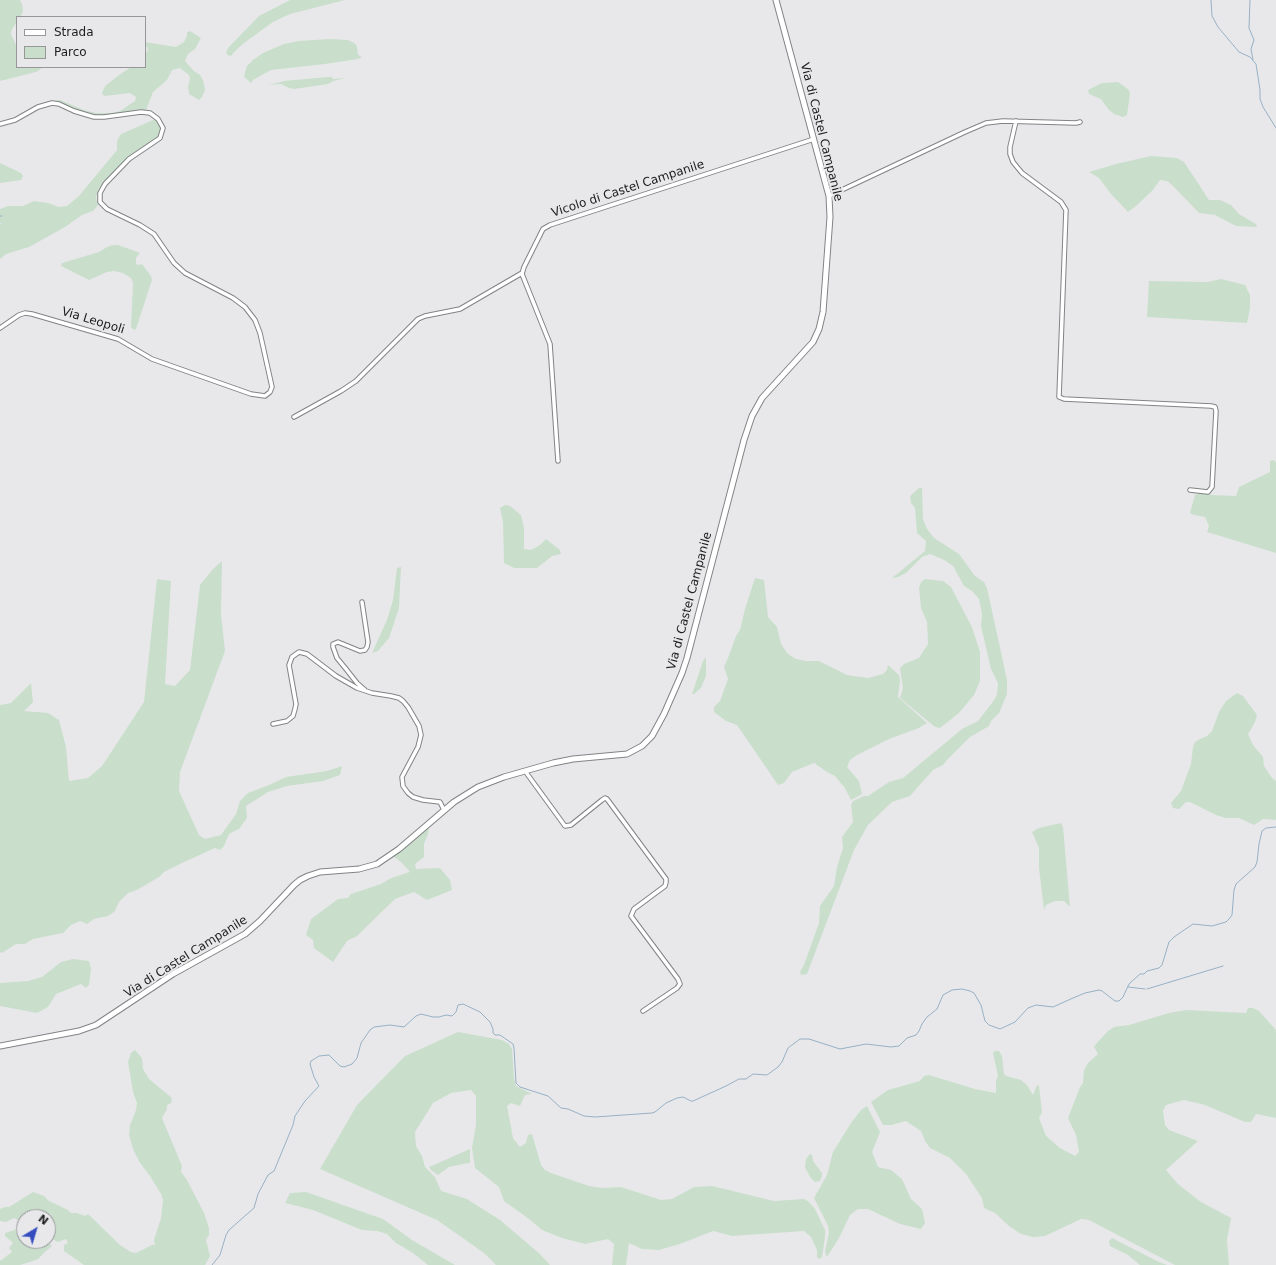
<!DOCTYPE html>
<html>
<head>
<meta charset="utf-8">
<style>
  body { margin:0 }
  #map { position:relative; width:1276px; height:1265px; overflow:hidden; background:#e8e8eb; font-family:"DejaVu Sans",sans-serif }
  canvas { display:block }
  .legend { position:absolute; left:16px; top:16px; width:130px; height:52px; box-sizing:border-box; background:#e8e8eb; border:1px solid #979799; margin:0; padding:5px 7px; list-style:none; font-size:12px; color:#1d1d1e }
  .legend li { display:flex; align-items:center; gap:8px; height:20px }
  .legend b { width:20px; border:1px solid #979799 }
  .north { position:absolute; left:16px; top:1209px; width:40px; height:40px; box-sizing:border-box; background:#e8e8eb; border:1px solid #979799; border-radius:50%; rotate:38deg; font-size:11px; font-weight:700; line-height:16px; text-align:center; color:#1d1d1e }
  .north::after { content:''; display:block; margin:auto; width:14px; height:18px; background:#354dbf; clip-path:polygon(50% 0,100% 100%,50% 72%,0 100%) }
</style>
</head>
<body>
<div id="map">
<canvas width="1276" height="1265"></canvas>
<ul class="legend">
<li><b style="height:5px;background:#fff"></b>Strada</li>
<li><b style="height:11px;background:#c9dfcb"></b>Parco</li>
</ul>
<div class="north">N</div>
</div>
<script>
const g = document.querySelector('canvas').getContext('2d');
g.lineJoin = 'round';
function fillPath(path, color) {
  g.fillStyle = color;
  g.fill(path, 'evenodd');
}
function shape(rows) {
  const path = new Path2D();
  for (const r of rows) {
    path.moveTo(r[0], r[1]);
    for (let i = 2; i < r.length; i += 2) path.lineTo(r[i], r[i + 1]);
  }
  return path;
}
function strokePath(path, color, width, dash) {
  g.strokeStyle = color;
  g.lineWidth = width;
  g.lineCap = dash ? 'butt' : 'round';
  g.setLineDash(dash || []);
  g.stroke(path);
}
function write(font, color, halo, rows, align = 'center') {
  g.font = font + ' "DejaVu Sans",sans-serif';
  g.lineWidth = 4;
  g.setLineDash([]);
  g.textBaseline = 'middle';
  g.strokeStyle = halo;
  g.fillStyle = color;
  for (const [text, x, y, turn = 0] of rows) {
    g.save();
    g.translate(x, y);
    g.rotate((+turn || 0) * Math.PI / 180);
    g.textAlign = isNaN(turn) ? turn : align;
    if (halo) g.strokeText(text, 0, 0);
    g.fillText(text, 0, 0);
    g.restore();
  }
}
const green = shape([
  [0,0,20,0,22,4,23,12,20,17,17,17,17,22,12,29,11,34,17,47,17,67,44,67,36,72,0,81],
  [290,0,345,0,290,14,273,22,244,43,234,52,231,56,228,55,226,53,228,48,259,16],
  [190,31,201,38,195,49,188,54,185,61,194,71,200,75,203,80,205,90,202,97,199,100,189,94,188,87,190,78,189,75,180,68,172,70,167,80,153,92,146,110,132,111,113,115,100,116,87,114,59,102,48,103,48,101,60,100,84,110,96,113,112,113,120,111,135,101,136,97,130,93,104,96,102,93,105,86,119,75,131,67,145,67,145,54,148,50,147,47,145,46,145,42,176,47,184,42,187,36,187,32],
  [330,39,348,40,354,43,357,46,358,55,362,57,358,59,325,64,271,70,253,80,251,83,244,77,245,72,247,66,253,60,263,53,284,44,298,41],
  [327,77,332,77,333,79,346,78,333,81,328,84,294,89,289,88,281,84,269,85,284,81],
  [1118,82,1129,90,1130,94,1127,115,1123,117,1114,114,1109,110,1101,99,1089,94,1088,90,1102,83],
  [153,120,157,120,161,127,160,134,157,138,127,157,98,190,96,198,98,205,93,211,82,215,65,227,29,247,6,254,0,259,0,224,2,223,0,223,0,209,8,206,23,206,34,201,48,203,59,207,67,206,79,196,117,150,117,141,121,134],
  [1151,156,1177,158,1184,162,1209,200,1220,200,1231,205,1239,214,1256,224,1257,227,1236,226,1215,215,1199,213,1171,184,1167,181,1160,180,1153,190,1136,206,1128,212,1111,194,1099,178,1089,172,1116,164],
  [0,163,21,173,23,176,21,180,0,183],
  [113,245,118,245,140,253,136,258,136,264,139,265,142,264,151,276,152,280,136,329,134,330,131,327,133,283,131,278,123,273,114,271,107,272,89,280,61,266,62,263,99,252,107,247],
  [1221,279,1245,285,1250,295,1250,308,1247,323,1147,317,1149,281,1208,282],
  [1273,460,1276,462,1276,553,1207,532,1209,526,1205,517,1194,515,1190,513,1195,495,1199,493,1213,495,1236,496,1239,487,1270,472,1270,461],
  [919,488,922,488,923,519,927,529,934,538,959,554,975,576,984,582,987,588,1007,680,1007,694,999,713,991,721,989,726,970,737,947,760,943,765,933,770,910,796,892,802,868,825,854,850,807,974,801,975,800,972,804,965,819,923,820,906,834,886,837,867,843,848,842,837,853,822,851,805,853,801,864,796,868,796,889,782,903,778,962,729,978,721,992,703,997,695,998,683,991,669,981,626,982,614,979,599,972,591,964,586,953,566,944,560,930,554,922,557,906,573,898,577,892,578,925,551,926,541,917,533,915,508,911,503,910,496],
  [505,505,510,506,521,515,524,528,524,549,531,550,540,545,546,539,560,550,561,554,552,556,537,568,514,568,504,563,503,522,500,508],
  [222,561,221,614,225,651,180,772,179,791,199,835,205,839,221,835,236,814,240,801,248,793,269,785,286,777,327,771,342,766,340,775,323,781,287,786,268,792,246,806,247,818,239,829,229,834,224,846,220,850,215,848,184,862,164,872,159,877,137,890,128,893,119,902,115,911,108,916,94,919,87,924,80,921,71,925,63,933,33,939,25,944,16,944,2,953,0,952,0,705,11,703,31,683,33,702,24,711,48,713,59,720,66,747,69,781,88,778,102,766,144,702,157,579,171,581,165,684,175,686,190,670,200,585,213,569],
  [401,567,399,608,389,638,378,651,372,653,387,620,393,600,397,568],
  [755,578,764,580,768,617,777,627,781,644,788,654,796,659,806,661,819,661,847,675,868,678,883,674,887,670,888,665,899,675,900,681,898,697,927,723,919,728,889,739,857,755,850,760,847,767,859,781,862,794,851,800,845,788,835,776,827,772,814,763,792,772,784,783,778,785,737,725,726,721,714,712,714,707,720,701,728,679,724,667,728,658,736,636,740,630,745,609],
  [925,579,943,581,951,587,972,627,980,652,980,681,974,695,959,713,940,728,935,727,900,698,903,688,900,668,904,664,919,658,928,644,927,622,921,608,919,588,921,582],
  [706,657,706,676,701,688,694,694,692,694,703,661],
  [1237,693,1243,696,1257,715,1255,722,1248,734,1253,745,1263,757,1264,766,1272,778,1276,781,1276,820,1263,819,1254,825,1239,818,1226,818,1216,815,1190,802,1186,802,1179,809,1173,808,1171,803,1181,791,1191,764,1193,747,1195,742,1200,739,1207,736,1212,731,1219,712,1226,701],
  [1061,823,1063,827,1070,907,1064,901,1055,901,1046,905,1044,910,1039,868,1039,848,1032,832,1035,830,1039,828],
  [429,827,428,834,424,844,424,857,415,864,416,869,440,868,450,880,452,890,427,900,414,892,395,899,357,936,347,941,333,962,314,948,313,940,306,935,311,919,338,899,348,898,351,894,381,884,391,878,410,872,403,864,396,858,392,856],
  [73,959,89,961,91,969,89,985,86,988,81,984,56,994,48,1007,37,1013,0,1006,0,983,28,981,42,977,61,962],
  [1248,1008,1253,1008,1259,1011,1276,1030,1276,1118,1256,1114,1251,1122,1245,1122,1205,1105,1184,1100,1166,1105,1163,1111,1165,1125,1169,1130,1198,1141,1166,1170,1178,1184,1201,1202,1231,1218,1227,1240,1229,1265,1175,1265,1089,1220,1081,1219,1045,1236,1033,1237,1021,1234,1009,1226,995,1213,984,1208,982,1198,966,1174,950,1158,930,1148,925,1141,921,1131,906,1121,891,1125,883,1125,871,1102,888,1090,920,1081,924,1076,929,1075,975,1089,996,1093,996,1081,998,1076,993,1053,995,1051,999,1051,1002,1056,1004,1074,1006,1076,1021,1080,1027,1085,1033,1095,1037,1085,1039,1086,1042,1112,1039,1118,1046,1136,1060,1148,1075,1156,1079,1152,1076,1135,1068,1118,1080,1087,1083,1083,1084,1070,1088,1063,1098,1054,1094,1047,1096,1044,1108,1031,1114,1027,1129,1025,1169,1013,1186,1010,1246,1013],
  [458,1032,502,1040,509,1044,512,1049,514,1078,516,1086,532,1094,525,1095,520,1106,511,1103,507,1106,513,1138,520,1147,526,1143,528,1135,532,1134,541,1165,545,1170,551,1173,589,1186,602,1188,621,1187,661,1200,672,1199,694,1187,712,1186,774,1201,804,1199,809,1202,815,1209,825,1230,825,1237,822,1257,819,1259,817,1257,817,1250,811,1237,804,1231,732,1236,713,1231,680,1244,659,1250,642,1249,629,1243,626,1265,612,1265,614,1244,608,1239,585,1244,562,1238,542,1230,529,1219,504,1201,499,1187,475,1168,472,1148,476,1125,476,1096,471,1090,451,1093,433,1103,415,1132,416,1146,422,1156,425,1167,435,1177,441,1191,467,1199,500,1220,540,1254,550,1265,496,1265,484,1253,437,1220,320,1169,357,1105,405,1056],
  [135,1050,142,1058,143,1069,149,1079,172,1098,171,1103,167,1105,167,1109,162,1118,182,1166,181,1172,187,1180,204,1213,209,1228,209,1235,206,1240,210,1256,205,1265,84,1265,64,1251,64,1245,68,1243,66,1239,58,1242,52,1239,48,1240,48,1217,44,1217,51,1215,52,1214,36,1216,25,1213,24,1220,20,1221,14,1218,6,1222,0,1221,0,1209,5,1207,9,1207,33,1192,44,1196,49,1201,68,1210,71,1213,77,1213,85,1216,88,1214,120,1245,131,1252,136,1253,152,1245,155,1245,154,1240,161,1218,163,1200,161,1194,150,1176,140,1163,133,1149,129,1135,130,1125,136,1110,137,1103,133,1092,128,1062,131,1053],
  [867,1106,880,1132,872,1152,878,1167,891,1170,902,1179,911,1199,922,1209,925,1223,921,1229,900,1224,868,1209,858,1209,850,1215,839,1238,827,1257,825,1252,829,1232,828,1226,814,1198,827,1175,833,1152,851,1123,861,1110],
  [470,1149,470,1163,468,1163,449,1167,438,1175,431,1170,429,1167],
  [810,1154,812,1155,813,1161,822,1173,822,1176,820,1181,815,1182,810,1177,805,1167,806,1159],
  [306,1192,383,1219,412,1240,455,1265,428,1265,413,1253,396,1243,387,1234,377,1231,362,1230,313,1210,285,1203,290,1193],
  [24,1227,24,1241,47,1241,52,1246,45,1252,38,1259,30,1262,20,1265,0,1265,0,1261,12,1252,9,1248,13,1243,5,1236,5,1233],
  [1112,1238,1157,1261,1167,1265,1140,1265,1128,1255,1110,1246,1109,1241]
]);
const stream = shape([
  [1211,0,1212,16,1218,27,1239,52,1250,57,1256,64,1260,90,1260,99,1263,107,1276,128],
  [1250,0,1249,28,1254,40,1251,49,1253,60],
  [0,216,2,216],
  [1128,987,1145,989],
  [1147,989,1223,966],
  [212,1265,220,1255,226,1235,229,1230,254,1208,258,1194,268,1175,274,1171,293,1125,295,1116,305,1101,319,1086,314,1077,310,1064,311,1061,319,1056,329,1055,340,1066,344,1067,352,1064,357,1058,361,1043,370,1030,374,1027,390,1025,404,1027,416,1016,421,1014,433,1017,439,1017,446,1015,452,1016,456,1012,458,1005,463,1004,480,1012,490,1022,493,1029,493,1033,495,1035,500,1035,513,1044,514,1048,516,1083,520,1087,548,1096,561,1108,568,1109,584,1116,595,1117,652,1113,655,1112,666,1103,677,1098,683,1097,691,1101,693,1101,726,1086,739,1079,746,1079,753,1074,767,1075,778,1067,782,1062,788,1048,800,1039,809,1039,840,1049,866,1044,891,1047,899,1046,907,1038,916,1035,919,1031,922,1024,927,1017,937,1009,943,995,952,990,962,989,970,991,974,993,981,1005,985,1021,989,1025,1000,1029,1015,1022,1028,1008,1036,1005,1053,1007,1073,998,1085,993,1099,990,1102,991,1115,1001,1119,1001,1123,997,1129,984,1140,974,1144,974,1147,971,1159,968,1162,965,1169,942,1174,937,1193,924,1212,926,1226,922,1229,919,1232,915,1234,890,1236,884,1255,867,1257,862,1259,844,1262,831,1266,828,1276,827]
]);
const street = shape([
  [1016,121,1010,147,1010,154,1013,162,1022,173,1061,202,1066,210,1059,397,1064,399,1211,406,1215,407,1216,411,1212,487,1208,492,1190,490],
  [0,124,15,120,38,107,52,103,59,104,74,111,94,117,104,117,141,112,150,113,158,119,163,128,160,138,129,159,105,184,100,193,100,202,107,209,140,225,154,234,174,263,185,273,233,298,245,307,255,320,260,333,272,387,270,392,265,396,251,394,152,359,118,339,32,314,25,313,19,315,0,328],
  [829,196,965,132,986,123,1003,121,1076,123,1080,122],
  [294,417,341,391,356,381,418,319,425,316,460,309,522,273],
  [558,461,550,344,522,274,524,267,543,229,550,225,814,139],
  [362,602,368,642,367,647,365,650,360,651,338,642,333,644,333,647,337,658,346,669,357,683,365,690],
  [273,724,287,721,293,716,295,709,296,704,289,665,292,657,299,652,307,654,336,676,357,688,372,693,391,696,399,698,403,701,408,707,419,726,421,735,418,747,402,777,403,786,408,793,413,797,423,800,440,802,444,810],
  [525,771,565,826,571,825,602,800,605,798,607,799,666,879,666,882,665,886,634,909,631,916,678,979,680,984,677,988,643,1011]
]);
const secondary = shape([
  [0,1046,79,1031,96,1025,173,974,245,934,260,921,294,885,300,880,308,876,320,872,359,869,377,864,399,849,454,802,478,787,504,777,553,763,573,759,627,754,642,746,652,736,664,714,682,673,687,658,744,440,752,416,762,398,813,342,819,329,823,312,830,217,829,196,776,0]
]);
const streetNames = [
  ["Via di Castel Campanile",821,132,76],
  ["Vicolo di Castel Campanile",628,189,-18],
  ["Via Leopoli",93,321,17],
  ["Via di Castel Campanile",690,601,-75],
  ["Via di Castel Campanile",186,957,-32]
];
fillPath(green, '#c9dfcb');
strokePath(stream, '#96b0c4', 1);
strokePath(street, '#828385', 5.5);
strokePath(secondary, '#828385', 7);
strokePath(street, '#fff', 3.5);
strokePath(secondary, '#fff', 5);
write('12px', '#1d1d1e', '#e8e8eb', streetNames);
</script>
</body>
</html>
